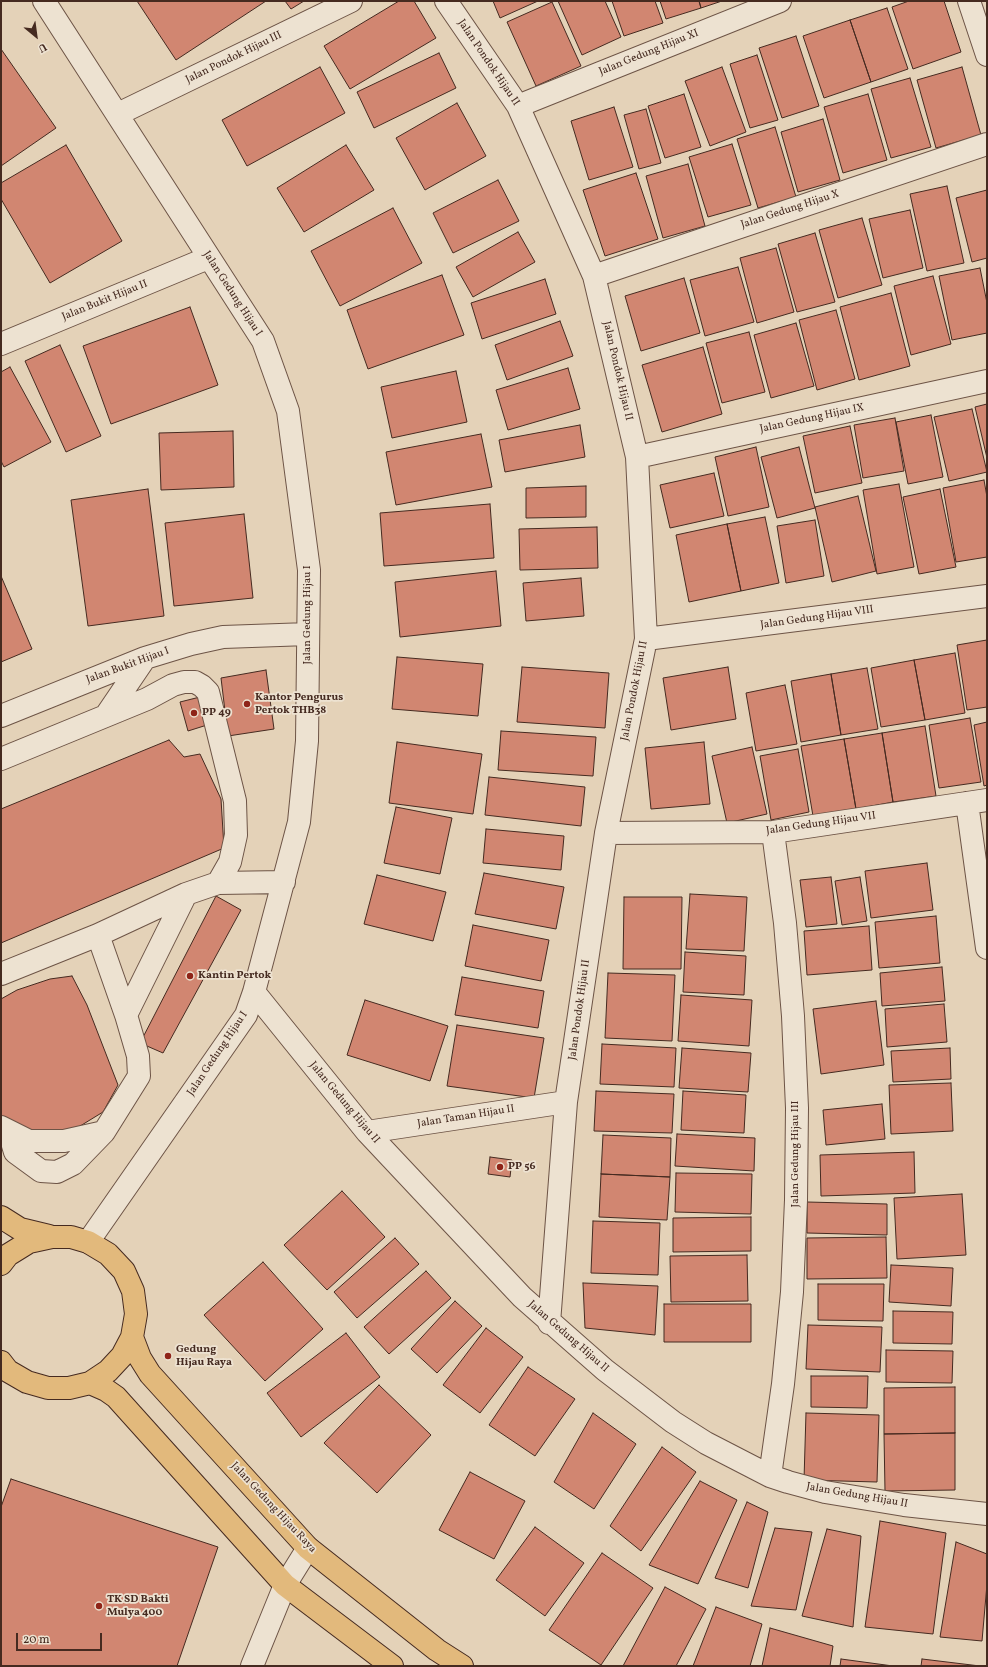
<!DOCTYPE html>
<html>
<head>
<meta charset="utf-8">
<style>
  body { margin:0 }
  #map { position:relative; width:988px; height:1667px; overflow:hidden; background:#e4d2b8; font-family:Vollkorn,serif }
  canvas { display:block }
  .frame { position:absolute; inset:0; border:2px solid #452a20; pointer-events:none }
  .north { position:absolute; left:16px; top:16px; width:40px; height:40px; -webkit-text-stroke:3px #ede2d1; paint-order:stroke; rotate:151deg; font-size:11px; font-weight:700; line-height:16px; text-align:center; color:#452a20 }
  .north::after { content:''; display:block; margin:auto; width:14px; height:18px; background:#452a20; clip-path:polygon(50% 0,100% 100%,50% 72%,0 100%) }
  .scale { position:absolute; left:16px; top:1633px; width:86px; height:18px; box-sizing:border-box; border:2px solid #452a20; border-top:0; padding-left:5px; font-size:12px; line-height:14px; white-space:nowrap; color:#452a20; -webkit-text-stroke:3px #ede2d1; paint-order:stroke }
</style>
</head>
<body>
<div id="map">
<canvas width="988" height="1667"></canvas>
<div class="frame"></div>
<div class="north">U</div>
<div class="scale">20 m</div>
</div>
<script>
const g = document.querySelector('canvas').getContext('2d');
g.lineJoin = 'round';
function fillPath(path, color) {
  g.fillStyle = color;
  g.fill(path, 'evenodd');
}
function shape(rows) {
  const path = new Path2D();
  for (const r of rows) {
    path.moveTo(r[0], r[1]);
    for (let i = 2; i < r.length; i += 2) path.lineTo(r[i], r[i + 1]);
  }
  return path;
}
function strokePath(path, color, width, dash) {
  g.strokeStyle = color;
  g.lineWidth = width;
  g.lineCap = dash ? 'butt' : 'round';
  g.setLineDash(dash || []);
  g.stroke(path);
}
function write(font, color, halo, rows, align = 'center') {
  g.font = font + ' Vollkorn,serif';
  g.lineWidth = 3.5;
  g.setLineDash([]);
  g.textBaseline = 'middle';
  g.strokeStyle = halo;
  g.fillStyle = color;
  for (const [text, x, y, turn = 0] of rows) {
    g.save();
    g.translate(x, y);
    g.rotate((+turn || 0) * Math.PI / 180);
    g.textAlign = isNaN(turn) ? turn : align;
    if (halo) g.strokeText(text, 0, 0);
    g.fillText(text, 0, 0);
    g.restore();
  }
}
const building = shape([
  [137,1,266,1,176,60,137,1],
  [285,1,304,1,291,9,285,1],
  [399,1,414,1,436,38,350,89,324,46,399,1],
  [493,1,538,1,500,18,493,1],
  [558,1,605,1,621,37,582,55,558,1],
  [612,1,655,1,663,23,624,36,612,1],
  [660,1,699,1,701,8,666,19,660,1],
  [699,1,722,1,701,8,699,1],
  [909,1,944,1,961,52,913,69,892,7,909,1],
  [552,2,581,66,536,86,507,22,552,2],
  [887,8,908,69,871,82,850,20,887,8],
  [850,20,871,82,824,98,803,36,850,20],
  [796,36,819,106,782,118,759,48,796,36],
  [1,49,56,128,1,166,1,49],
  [439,53,456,88,374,128,357,92,439,53],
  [757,55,778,120,750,128,730,64,757,55],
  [320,67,345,113,247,166,222,120,320,67],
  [722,67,746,132,710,146,685,81,722,67],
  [962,67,981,135,936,148,917,80,962,67],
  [910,78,931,147,891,158,871,89,910,78],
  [684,94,701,147,665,158,648,106,684,94],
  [868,94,887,160,843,173,824,107,868,94],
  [457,103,486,156,425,190,396,138,457,103],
  [614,107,633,167,589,180,571,121,614,107],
  [646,109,661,163,639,169,624,115,646,109],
  [823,119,840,180,798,192,781,132,823,119],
  [775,127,796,197,758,208,737,139,775,127],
  [732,144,751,205,708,217,689,157,732,144],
  [66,145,122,241,50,283,1,199,1,183,66,145],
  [346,145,374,190,304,232,277,188,346,145],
  [688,164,705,226,663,238,646,176,688,164],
  [636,173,658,239,605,256,583,190,636,173],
  [498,180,519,221,453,253,433,213,498,180],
  [947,186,964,263,927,271,910,194,947,186],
  [987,190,987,258,972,262,956,198,987,190],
  [393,208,422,263,340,306,311,251,393,208],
  [910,210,923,268,883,278,869,219,910,210],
  [862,218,882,285,838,298,819,230,862,218],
  [518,232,535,262,473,297,456,267,518,232],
  [815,233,835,302,797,312,778,244,815,233],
  [776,248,794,312,757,323,740,258,776,248],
  [738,267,754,322,705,336,690,280,738,267],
  [980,268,987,303,987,333,952,340,939,276,980,268],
  [442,275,464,335,368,369,347,310,442,275],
  [933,276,951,344,911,355,894,286,933,276],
  [684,278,700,333,641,351,625,296,684,278],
  [545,279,556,314,482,339,471,303,545,279],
  [891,293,910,366,859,380,840,307,891,293],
  [190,307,218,385,111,424,83,346,190,307],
  [836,310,855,379,817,390,799,320,836,310],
  [560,321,573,356,507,380,495,345,560,321],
  [796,323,814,386,771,398,754,335,796,323],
  [749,332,765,392,722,403,706,343,749,332],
  [60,345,101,436,66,452,25,361,60,345],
  [703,347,722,414,662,432,642,365,703,347],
  [10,367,51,442,4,467,1,461,1,372,10,367],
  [568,368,580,409,508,430,496,390,568,368],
  [456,371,467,422,392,438,381,387,456,371],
  [987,404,987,458,975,407,987,404],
  [972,409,987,472,949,481,934,417,972,409],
  [931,415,943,477,908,484,896,422,931,415],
  [895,418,904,471,863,478,854,425,895,418],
  [580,425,585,457,505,472,499,440,580,425],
  [850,426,862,483,815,493,803,436,850,426],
  [233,431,234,487,161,490,159,433,233,431],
  [481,434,492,487,396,505,386,452,481,434],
  [756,447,769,507,728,516,715,457,756,447],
  [799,447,815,508,777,518,761,457,799,447],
  [714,473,724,516,670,528,660,485,714,473],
  [984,480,987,497,987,557,956,562,943,488,984,480],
  [899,484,914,567,877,574,863,490,899,484],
  [586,486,586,517,526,518,526,488,586,486],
  [148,489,164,616,88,626,71,500,148,489],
  [940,489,956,567,919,574,903,497,940,489],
  [858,496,876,571,832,582,815,507,858,496],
  [490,504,494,558,384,566,380,513,490,504],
  [244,514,253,598,174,606,165,523,244,514],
  [765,517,779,583,741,591,727,524,765,517],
  [815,520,824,576,786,583,777,526,815,520],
  [727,524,741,591,689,602,676,535,727,524],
  [597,527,598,568,520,570,519,529,597,527],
  [496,571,501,626,400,637,395,582,496,571],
  [1,576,32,649,1,662,1,576],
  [581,578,584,616,526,621,523,583,581,578],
  [987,640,987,707,967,710,957,645,987,640],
  [955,653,965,713,925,720,914,660,955,653],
  [397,657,483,664,478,716,392,709,397,657],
  [914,660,925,720,881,727,871,668,914,660],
  [522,667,609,673,605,728,517,722,522,667],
  [728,667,736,719,671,730,663,678,728,667],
  [867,668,878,729,841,735,831,674,867,668],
  [266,670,274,729,228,736,221,678,266,670],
  [831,674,841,735,801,742,791,681,831,674],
  [785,685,797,744,756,751,746,693,785,685],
  [200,697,207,725,188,731,180,702,200,697],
  [970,718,981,782,939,788,929,725,970,718],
  [987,722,987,785,984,786,974,725,987,722],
  [925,726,936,796,893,802,882,733,925,726],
  [501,731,596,737,593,776,498,770,501,731],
  [882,733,893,802,856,809,844,739,882,733],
  [844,739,856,809,813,816,801,746,844,739],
  [169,740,184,757,200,754,221,799,224,848,1,943,1,809,169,740],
  [397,742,482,754,473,814,389,803,397,742],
  [704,742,710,804,651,809,645,748,704,742],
  [752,747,767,814,727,823,712,756,752,747],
  [798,749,809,812,771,820,760,756,798,749],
  [489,777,585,787,581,826,485,815,489,777],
  [396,807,452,818,440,874,384,863,396,807],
  [486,829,564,836,561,870,483,863,486,829],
  [927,863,933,910,871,918,865,871,927,863],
  [484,873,564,887,556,929,475,914,484,873],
  [377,875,446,892,433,941,364,924,377,875],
  [831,877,837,924,806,927,800,880,831,877],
  [860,877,867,921,842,925,835,881,860,877],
  [690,894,747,897,744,951,686,949,690,894],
  [216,896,241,910,163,1053,140,1043,216,896],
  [624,897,682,897,681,969,623,969,624,897],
  [936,916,940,963,879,968,875,922,936,916],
  [473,925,549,940,541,981,465,966,473,925],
  [869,926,872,970,807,975,804,931,869,926],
  [685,952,746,956,744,995,683,992,685,952],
  [942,967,945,1001,882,1006,880,973,942,967],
  [608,973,675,975,672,1041,605,1038,608,973],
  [72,976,87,1005,118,1085,103,1112,72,1131,52,1138,1,1120,1,999,17,990,50,979,72,976],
  [462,977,544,991,538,1028,455,1015,462,977],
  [681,995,752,1000,749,1046,678,1041,681,995],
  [365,1000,448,1026,430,1081,347,1055,365,1000],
  [876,1001,884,1065,821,1074,813,1009,876,1001],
  [944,1004,947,1042,887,1047,885,1009,944,1004],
  [457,1025,544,1038,534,1098,447,1086,457,1025],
  [602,1044,676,1048,674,1087,600,1084,602,1044],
  [682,1048,751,1053,748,1092,679,1088,682,1048],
  [950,1048,951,1079,893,1082,891,1051,950,1048],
  [951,1083,953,1131,891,1134,889,1085,951,1083],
  [596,1091,674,1094,672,1133,594,1131,596,1091],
  [683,1091,746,1095,744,1133,681,1130,683,1091],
  [882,1104,885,1139,826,1145,823,1110,882,1104],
  [677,1134,755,1138,754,1171,675,1166,677,1134],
  [603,1135,671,1138,670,1177,601,1174,603,1135],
  [914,1152,915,1193,821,1196,820,1155,914,1152],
  [490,1157,512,1160,510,1177,488,1174,490,1157],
  [676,1173,752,1174,751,1214,675,1212,676,1173],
  [601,1174,670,1177,667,1220,599,1217,601,1174],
  [342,1191,385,1237,327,1290,284,1245,342,1191],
  [962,1194,966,1255,897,1259,894,1198,962,1194],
  [807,1202,887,1204,887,1235,807,1233,807,1202],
  [751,1217,751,1251,673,1252,673,1218,751,1217],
  [593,1221,660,1223,658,1275,591,1273,593,1221],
  [886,1237,887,1278,807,1279,807,1238,886,1237],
  [395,1238,419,1264,357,1318,334,1292,395,1238],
  [747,1255,748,1301,671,1302,670,1256,747,1255],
  [263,1262,323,1329,265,1381,204,1315,263,1262],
  [891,1265,953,1268,951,1306,889,1302,891,1265],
  [426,1271,451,1298,389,1354,364,1327,426,1271],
  [583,1283,658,1286,655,1335,585,1328,583,1283],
  [818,1284,884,1284,883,1321,818,1320,818,1284],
  [455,1301,482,1326,437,1373,411,1349,455,1301],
  [664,1304,751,1304,751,1342,664,1342,664,1304],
  [893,1311,953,1312,952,1344,893,1343,893,1311],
  [808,1325,882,1327,880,1372,806,1369,808,1325],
  [486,1328,523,1357,480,1413,443,1385,486,1328],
  [346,1333,380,1377,301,1437,267,1393,346,1333],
  [886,1350,953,1351,952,1383,886,1382,886,1350],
  [528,1367,575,1399,535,1456,489,1425,528,1367],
  [811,1376,868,1376,867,1408,811,1407,811,1376],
  [379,1385,431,1435,377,1493,324,1443,379,1385],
  [955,1387,955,1433,884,1434,884,1388,955,1387],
  [593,1413,636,1444,594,1509,554,1482,593,1413],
  [806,1413,879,1415,877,1482,804,1480,806,1413],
  [955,1433,955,1490,885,1491,884,1434,955,1433],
  [662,1447,696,1472,641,1551,610,1526,662,1447],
  [470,1472,525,1501,494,1559,439,1530,470,1472],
  [11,1479,218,1547,177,1666,1,1666,1,1507,11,1479],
  [700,1481,737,1500,698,1584,649,1565,700,1481],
  [747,1502,768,1512,748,1588,715,1578,747,1502],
  [880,1521,946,1533,933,1634,865,1627,880,1521],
  [535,1527,584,1563,545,1616,496,1580,535,1527],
  [775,1528,812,1532,796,1610,751,1606,775,1528],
  [827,1529,861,1536,853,1627,802,1616,827,1529],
  [956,1542,987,1554,987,1584,982,1641,940,1637,956,1542],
  [602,1553,653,1588,601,1665,549,1630,602,1553],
  [665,1587,706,1609,676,1666,623,1666,665,1587],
  [716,1607,762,1624,750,1666,693,1666,716,1607],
  [770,1628,833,1646,830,1666,762,1666,770,1628],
  [841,1659,893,1666,840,1666,841,1659],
  [922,1659,980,1666,921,1666,922,1659]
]);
const minor = shape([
  [44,1,263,341,288,411,309,570,307,741,299,822,254,992,246,1015,88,1242],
  [446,1,518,106,594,276,637,457,646,639,606,833,566,1102,549,1323],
  [969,1,987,55],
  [518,106,780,1],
  [118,114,351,1],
  [594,276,987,144],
  [1,344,208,258],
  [637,457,987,381],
  [646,639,987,596],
  [107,714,145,658],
  [1,716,145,658,191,644,223,637,308,634],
  [1,759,147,699,173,685,184,682,195,682,202,686,208,692,235,801,236,835,230,862,218,883],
  [967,803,987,948],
  [606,833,773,832,987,800],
  [98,935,126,1015],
  [1,974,98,935,186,894,218,883,284,882],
  [254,992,367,1132,522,1297,605,1370,673,1422,706,1443,770,1476,788,1482,825,1492,904,1505,987,1514],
  [1,1127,29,1141,64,1141,104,1132,139,1076,138,1056,126,1015,186,894],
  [9,1132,15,1152,41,1171,57,1172,73,1164,104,1132],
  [367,1132,566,1102],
  [770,1476,783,1384,792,1292,796,1200,797,1108,793,1016,785,923,773,832],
  [252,1666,285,1585,308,1548]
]);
const major = shape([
  [1,1217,20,1229,49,1236],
  [1,1264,8,1255,29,1242,52,1237,71,1237,88,1242,108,1254,124,1271,133,1291,136,1314,132,1337,122,1356,108,1371,90,1383,69,1388,48,1388,27,1382,8,1371,1,1362],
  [132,1337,140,1358,150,1374,308,1548,437,1650,462,1666],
  [90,1383,106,1390,116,1397,285,1585,392,1666]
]);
const markers = [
  [247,704,4,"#8f2418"],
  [194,713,4,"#8f2418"],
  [190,976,4,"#8f2418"],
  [500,1167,4,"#8f2418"],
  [168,1356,4,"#8f2418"],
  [99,1606,4,"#8f2418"]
];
const streetNames = [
  ["Jalan Gedung Hijau XI",649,53,-22],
  ["Jalan Pondok Hijau III",234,58,-26],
  ["Jalan Pondok Hijau II",488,63,56],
  ["Jalan Gedung Hijau X",790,210,-18],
  ["Jalan Gedung Hijau I",232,294,57],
  ["Jalan Bukit Hijau II",105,301,-22],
  ["Jalan Pondok Hijau II",617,371,77],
  ["Jalan Gedung Hijau IX",812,419,-12],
  ["Jalan Gedung Hijau I",308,615,-90],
  ["Jalan Gedung Hijau VIII",817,618,-8],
  ["Jalan Bukit Hijau I",128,666,-20],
  ["Jalan Pondok Hijau II",635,691,-79],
  ["Jalan Gedung Hijau VII",821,824,-8],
  ["Jalan Pondok Hijau II",580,1010,-82],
  ["Jalan Gedung Hijau I",218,1054,-56],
  ["Jalan Gedung Hijau II",344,1103,50],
  ["Jalan Taman Hijau II",466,1117,-9],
  ["Jalan Gedung Hijau III",796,1154,-90],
  ["Jalan Gedung Hijau II",568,1337,41],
  ["Jalan Gedung Hijau II",857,1496,10],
  ["Jalan Gedung Hijau Raya",273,1508,47]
];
const poiNames = [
  ["Kantor Pengurus",255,698],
  ["Pertok THB38",255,711],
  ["PP 49",202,713],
  ["Kantin Pertok",198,976],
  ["PP 56",508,1167],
  ["Gedung",176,1350],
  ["Hijau Raya",176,1363],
  ["TK SD Bakti",107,1600],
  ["Mulya 400",107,1613]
];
fillPath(building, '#d18671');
strokePath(building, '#452a20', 1);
strokePath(minor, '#6d5446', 24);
strokePath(major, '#452a20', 24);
strokePath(minor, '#ede2d1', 22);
strokePath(major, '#e2b97c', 22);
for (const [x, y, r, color] of markers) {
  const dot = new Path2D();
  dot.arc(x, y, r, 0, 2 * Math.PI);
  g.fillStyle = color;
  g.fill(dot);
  strokePath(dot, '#ede2d1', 1.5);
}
write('11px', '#452a20', '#ede2d1', streetNames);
write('bold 11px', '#452a20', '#ede2d1', poiNames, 'left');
</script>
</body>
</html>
